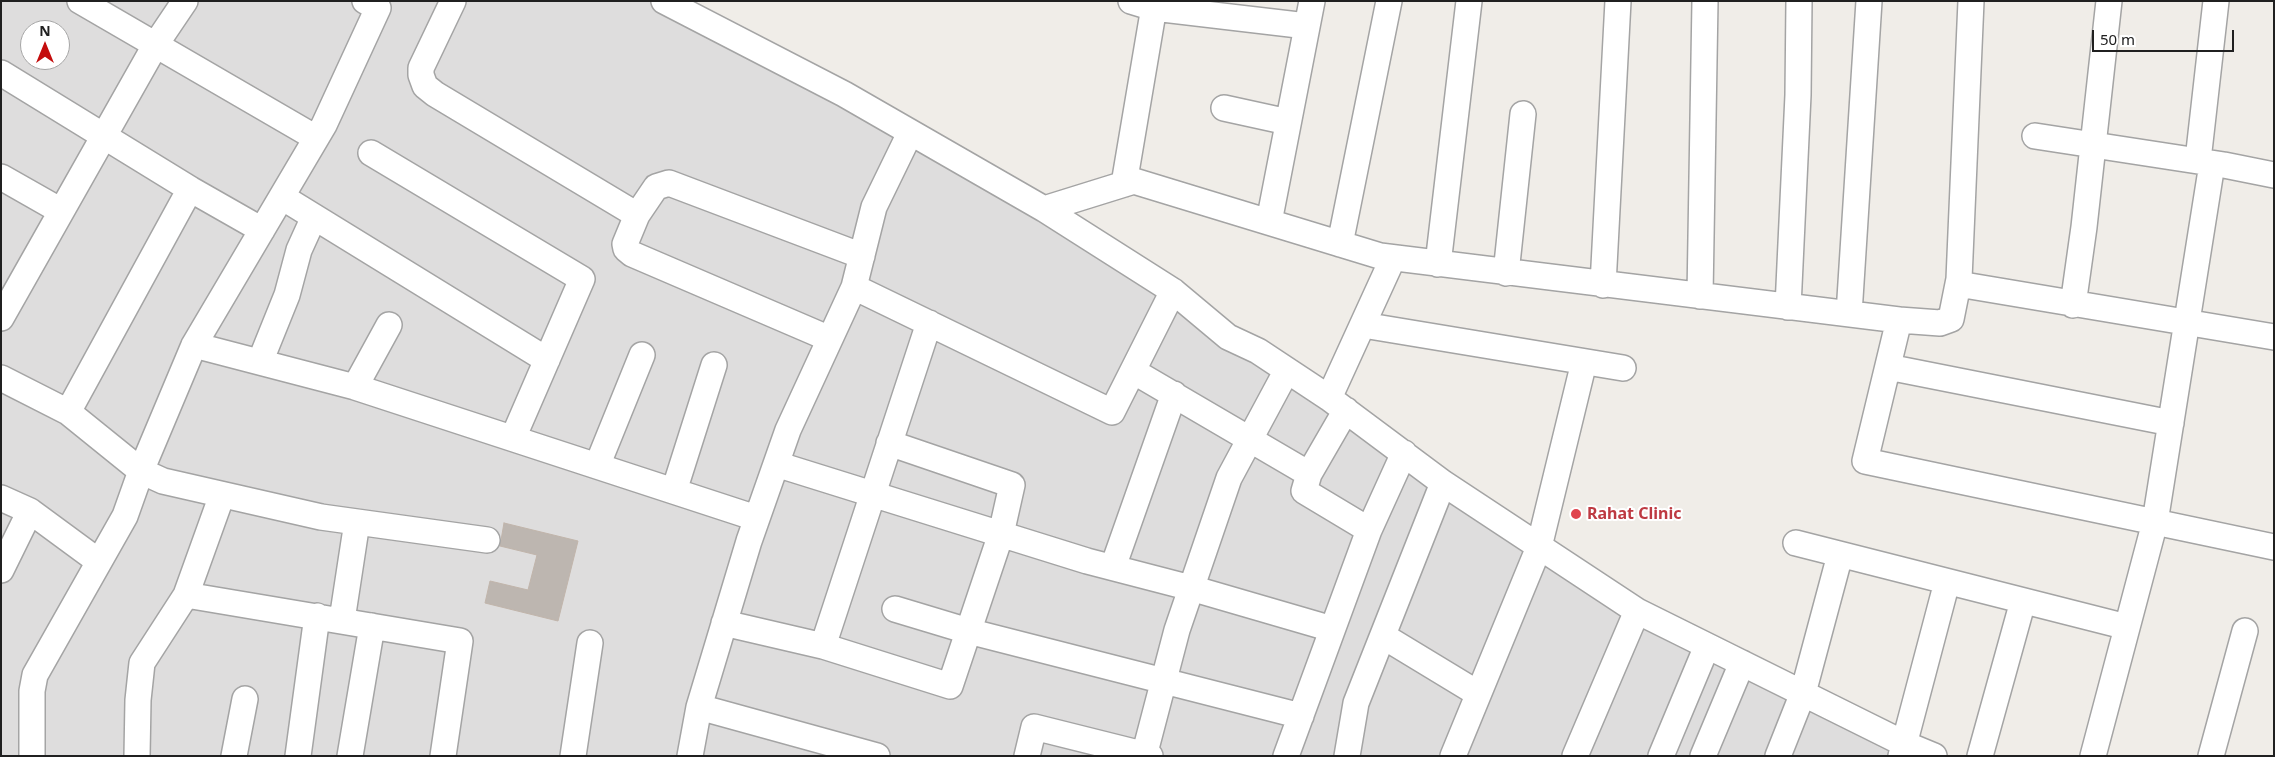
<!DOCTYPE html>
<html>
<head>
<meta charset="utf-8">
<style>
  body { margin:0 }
  #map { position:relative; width:2275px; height:757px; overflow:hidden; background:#f0ede8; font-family:"Noto Sans",sans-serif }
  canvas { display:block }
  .frame { position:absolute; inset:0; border:2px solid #202020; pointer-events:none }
  .north { position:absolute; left:20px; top:20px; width:50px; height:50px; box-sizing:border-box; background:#fff; border:1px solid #a6a6a6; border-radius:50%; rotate:0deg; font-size:14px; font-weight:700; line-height:20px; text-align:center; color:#202020 }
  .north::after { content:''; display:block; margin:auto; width:18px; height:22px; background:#c40d0d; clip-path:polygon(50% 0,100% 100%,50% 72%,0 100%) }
  .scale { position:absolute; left:2092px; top:30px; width:142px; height:22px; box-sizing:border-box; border:2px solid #202020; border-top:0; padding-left:6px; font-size:15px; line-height:18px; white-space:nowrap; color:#202020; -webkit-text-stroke:4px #fff; paint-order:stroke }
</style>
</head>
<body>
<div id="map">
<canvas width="2275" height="757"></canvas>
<div class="frame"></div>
<div class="north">N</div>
<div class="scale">50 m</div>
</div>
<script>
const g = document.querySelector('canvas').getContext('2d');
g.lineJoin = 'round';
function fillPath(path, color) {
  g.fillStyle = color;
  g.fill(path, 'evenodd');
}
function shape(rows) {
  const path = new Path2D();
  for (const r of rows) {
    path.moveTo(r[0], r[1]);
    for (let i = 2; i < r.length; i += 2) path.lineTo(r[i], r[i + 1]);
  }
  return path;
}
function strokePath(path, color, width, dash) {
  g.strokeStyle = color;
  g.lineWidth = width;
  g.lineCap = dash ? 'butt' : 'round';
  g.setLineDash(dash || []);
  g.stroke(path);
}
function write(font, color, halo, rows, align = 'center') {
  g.font = font + ' "Noto Sans",sans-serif';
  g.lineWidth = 4;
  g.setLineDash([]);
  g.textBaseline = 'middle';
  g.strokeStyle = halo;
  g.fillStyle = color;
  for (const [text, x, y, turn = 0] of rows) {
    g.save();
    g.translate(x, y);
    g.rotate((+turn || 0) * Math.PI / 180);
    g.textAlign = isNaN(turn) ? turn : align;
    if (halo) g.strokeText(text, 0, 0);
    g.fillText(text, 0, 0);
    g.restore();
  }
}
const residential = shape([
  [1,1,677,1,908,128,1635,604,1932,756,1,756],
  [30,30,60,30,60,60,30,60]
]);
const building = shape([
  [504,523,578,541,558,621,485,603,490,581,528,590,537,555,500,546,504,523]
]);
const minor = shape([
  [80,1,316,138],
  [453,1,421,68,421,75,425,86,435,94,637,215],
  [664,1,844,94,1044,209,1173,291,1228,337,1258,351,1329,398,1443,483,1637,611,1905,744,1934,756],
  [1131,1,1154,8,1307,26],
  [1,73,190,189,68,412],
  [1224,108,1288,122],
  [2035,136,2224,165,2274,175],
  [371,153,582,279,513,438],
  [2198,160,2216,1],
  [1,177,61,211],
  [1124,184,1155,1],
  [190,189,262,230],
  [282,197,547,360],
  [1044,209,1134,181,1380,256,1899,320,1865,461,2274,547],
  [1269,222,1312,1],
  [1340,244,1389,1],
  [1438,264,1469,1],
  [1506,273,1523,114],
  [1958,284,2274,337],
  [1603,285,1618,1],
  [854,287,1112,412,1173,291],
  [1700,296,1705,1],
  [2073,305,2084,227,2109,1],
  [1788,307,1798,95,1799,1],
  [1849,314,1869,1],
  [1,318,156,44,185,1],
  [1899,320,1940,323,1951,319,1959,279,1971,1],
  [1363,325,1623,368],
  [830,339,632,254,626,249,625,244,637,215,656,187,669,183,862,256],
  [194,345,355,387,756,518],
  [260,362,287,295,299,250,314,217],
  [1888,367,2171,423],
  [1133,371,1309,474,1346,410],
  [1,378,68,412,141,471,163,481,321,517,487,540],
  [355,387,389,325],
  [1329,398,1393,258],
  [776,464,1087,561,1191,588,1332,629],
  [597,466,642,355],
  [1309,474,1304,491,1369,530],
  [674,491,714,365],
  [1,498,30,511,1,570],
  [30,511,98,561],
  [1796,543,2127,627],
  [1113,567,1174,394],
  [186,595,460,641,443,756],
  [895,609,968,631,1301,716],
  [342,620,357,522],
  [724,623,823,646,950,686,1001,534,1012,485,889,443],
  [1383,636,1477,693],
  [823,646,929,323],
  [699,707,877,756],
  [32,756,32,691,35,675,125,516,141,471,194,345,324,125,378,8,365,1],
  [137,756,138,700,142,663,186,595,222,495],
  [234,756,245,699],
  [298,756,317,616],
  [350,756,372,626],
  [573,756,590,643],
  [690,756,699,707,749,541,788,430,854,287,874,207,910,133],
  [1027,756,1034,727,1150,756],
  [1144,756,1177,630,1229,478,1287,370],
  [1286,756,1369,530,1404,453],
  [1347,756,1356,703,1443,483],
  [1453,756,1539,547,1584,362],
  [1575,756,1637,611],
  [1661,756,1707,646],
  [1703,756,1742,663],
  [1778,756,1803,693,1840,555],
  [1901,756,1947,582],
  [1980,756,2023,601],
  [2093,756,2155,522,2212,164],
  [2211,756,2245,631]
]);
const markers = [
  [1576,514,6,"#e0444e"]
];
const healthNames = [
  ["Rahat Clinic",1587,514]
];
fillPath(residential, '#dedddd');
fillPath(building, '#bdb6b0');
strokePath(building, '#c1b5ab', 1);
strokePath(minor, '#a4a4a4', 28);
strokePath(minor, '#fff', 25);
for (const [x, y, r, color] of markers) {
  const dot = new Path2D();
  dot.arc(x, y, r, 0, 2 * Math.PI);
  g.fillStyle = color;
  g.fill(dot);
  strokePath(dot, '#fff', 2);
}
write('bold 16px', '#be3a42', '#fff', healthNames, 'left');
</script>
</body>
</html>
